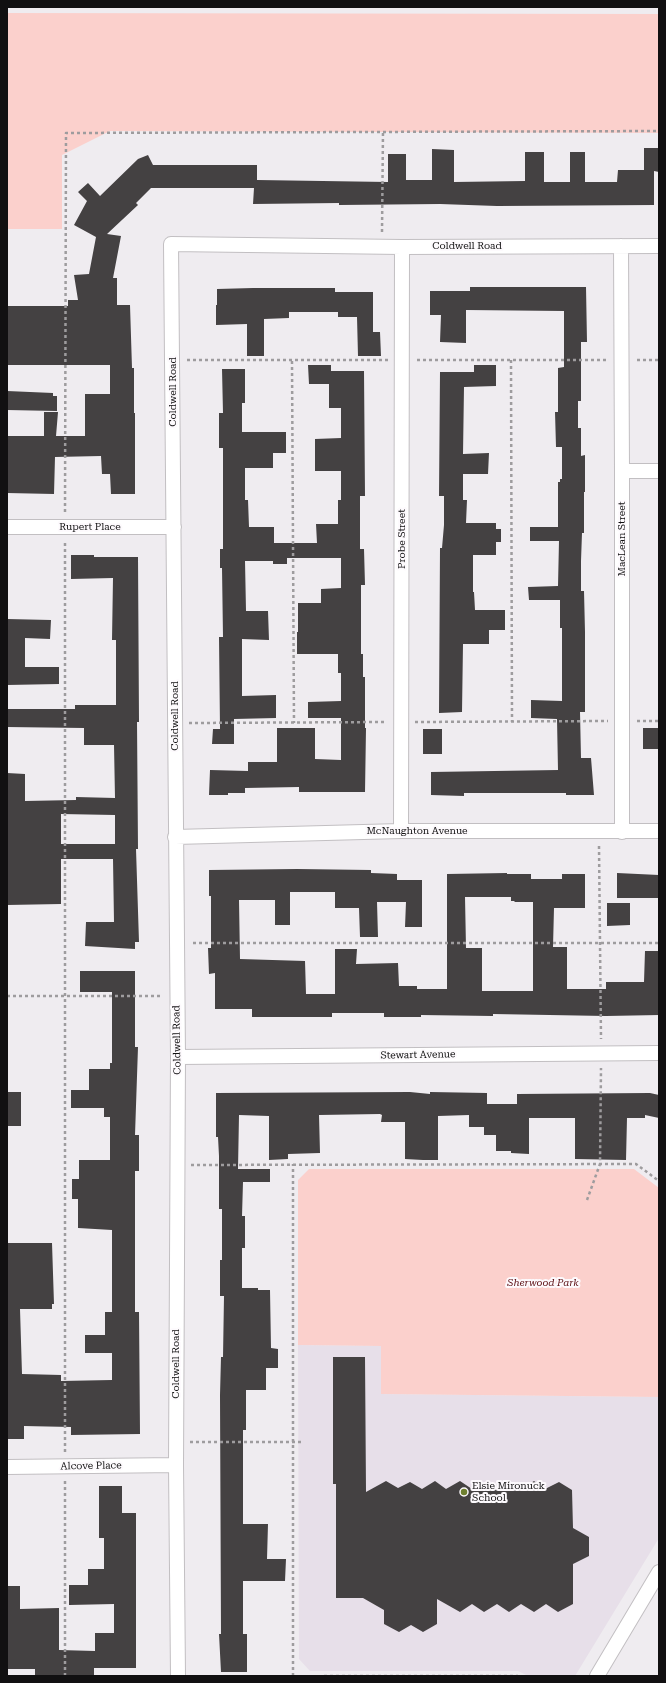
<!DOCTYPE html>
<html>
<head>
<meta charset="utf-8">
<style>
  body { margin:0 }
  #map { position:relative; width:666px; height:1683px; overflow:hidden; background:#efecf0; font-family:"Roboto Serif",serif }
  canvas { display:block }
  .frame { position:absolute; inset:0; border:8px solid #111011; pointer-events:none }
</style>
</head>
<body>
<div id="map">
<canvas width="666" height="1683"></canvas>
<div class="frame"></div>
</div>
<script>
const g = document.querySelector('canvas').getContext('2d');
g.lineJoin = 'round';
function fillPath(path, color) {
  g.fillStyle = color;
  g.fill(path, 'evenodd');
}
function shape(rows) {
  const path = new Path2D();
  for (const r of rows) {
    path.moveTo(r[0], r[1]);
    for (let i = 2; i < r.length; i += 2) path.lineTo(r[i], r[i + 1]);
  }
  return path;
}
function strokePath(path, color, width, dash) {
  g.strokeStyle = color;
  g.lineWidth = width;
  g.lineCap = dash ? 'butt' : 'round';
  g.setLineDash(dash || []);
  g.stroke(path);
}
function write(font, color, halo, rows, align = 'center') {
  g.font = font + ' "Roboto Serif",serif';
  g.lineWidth = 4;
  g.setLineDash([]);
  g.textBaseline = 'middle';
  g.strokeStyle = halo;
  g.fillStyle = color;
  for (const [text, x, y, turn = 0] of rows) {
    g.save();
    g.translate(x, y);
    g.rotate((+turn || 0) * Math.PI / 180);
    g.textAlign = isNaN(turn) ? turn : align;
    if (halo) g.strokeText(text, 0, 0);
    g.fillText(text, 0, 0);
    g.restore();
  }
}
const built = shape([
  [298,1345,381,1346,381,1394,659,1397,659,1538,575,1676,528,1676,518,1671,310,1671,299,1659]
]);
const green = shape([
  [7,13,659,14,659,133,110,131,62,155,62,229,7,229],
  [309,1169,634,1169,659,1188,659,1397,381,1394,381,1346,298,1345,298,1180]
]);
const building = shape([
  [644,148,659,148,659,172,654,171,654,205,497,206,440,204,339,205,339,203,253,204,254,188,151,188,136,203,138,205,107,234,121,236,113,278,117,278,117,305,130,305,132,368,134,368,134,413,135,413,135,494,111,494,110,474,102,474,101,456,55,457,54,494,7,493,7,436,44,436,44,412,58,412,56,436,85,436,85,394,110,394,110,365,7,365,7,306,68,306,68,300,78,300,74,275,89,274,96,237,74,225,87,201,78,192,88,183,100,196,138,159,148,155,153,165,257,165,257,180,388,182,388,154,406,154,406,180,432,180,432,149,454,150,454,182,525,181,525,152,544,152,544,182,570,182,570,152,585,152,585,182,617,182,618,170,644,170],
  [470,287,586,287,587,342,581,342,581,401,578,401,578,428,581,428,581,456,585,455,585,492,584,492,584,533,582,533,581,561,581,591,584,591,585,632,585,712,580,712,581,758,591,758,594,795,566,795,566,793,464,793,464,796,431,795,431,772,558,770,557,719,531,718,531,700,562,701,562,628,560,628,560,600,529,600,528,587,558,586,559,541,530,541,530,527,558,527,558,482,560,482,560,479,562,479,562,447,556,447,555,412,558,412,558,368,564,367,564,311,466,310,466,343,440,342,441,315,430,315,430,291,470,291],
  [253,288,335,288,335,292,373,292,373,332,380,332,381,356,358,356,357,317,338,317,338,312,289,312,289,318,264,319,264,356,247,356,247,324,216,325,216,305,217,305,217,289],
  [308,365,331,365,331,371,364,371,365,496,360,496,360,549,364,549,365,585,361,585,361,654,363,654,363,677,365,677,365,728,366,728,365,792,299,792,299,787,245,788,245,793,228,793,228,795,209,795,210,770,248,771,248,762,277,762,277,728,315,728,315,759,341,760,341,718,308,718,308,702,341,701,341,673,338,673,338,654,297,654,297,632,298,632,298,603,321,603,321,589,341,588,341,558,287,558,287,564,273,564,273,561,245,561,246,611,268,611,269,640,242,639,242,696,276,695,276,718,234,719,234,744,212,744,213,729,220,729,219,637,223,637,222,568,220,568,220,549,223,549,223,448,219,448,219,413,223,413,222,369,245,369,245,403,242,403,242,432,286,432,286,453,273,453,273,468,245,468,245,500,248,500,249,527,274,527,274,543,317,543,316,524,338,524,338,500,341,500,341,471,315,471,315,439,341,438,341,408,329,408,329,384,309,384],
  [474,365,496,365,496,386,464,387,463,454,489,453,488,474,463,474,463,500,467,500,466,523,496,523,496,529,501,529,501,542,496,542,496,555,473,555,473,592,474,592,475,610,505,610,505,630,489,630,489,644,463,644,462,712,439,713,440,548,442,548,444,525,444,496,439,496,440,372,474,372],
  [7,391,53,393,53,396,57,396,57,411,7,410],
  [71,555,94,555,94,557,138,557,139,722,137,722,138,849,136,849,139,942,135,942,135,949,85,946,86,922,114,922,113,859,61,859,61,904,7,905,7,773,25,774,25,801,76,800,76,797,115,798,114,745,84,745,84,728,7,727,7,709,75,709,75,705,116,705,116,640,112,640,113,578,71,579],
  [61,814,115,815,115,844,61,844],
  [7,619,51,620,50,639,25,638,25,667,59,667,59,684,7,685],
  [643,728,659,728,659,749,643,749],
  [423,729,442,729,442,754,423,754],
  [297,869,371,870,371,873,397,874,397,880,422,880,422,927,405,927,406,902,377,902,378,937,360,937,359,908,335,908,335,892,290,892,290,925,275,925,275,900,239,900,240,959,305,961,306,994,335,994,335,949,357,949,356,964,398,963,399,986,417,986,417,989,447,989,447,874,507,873,507,874,531,874,531,879,562,879,562,874,585,874,585,908,554,908,553,947,567,947,567,989,606,989,606,982,644,982,645,951,659,951,659,1015,606,1016,493,1014,493,1016,421,1015,421,1017,384,1017,384,1013,332,1013,332,1017,252,1017,252,1009,215,1009,215,973,209,974,208,948,211,948,211,896,209,896,209,870],
  [465,897,511,897,511,901,514,901,515,902,533,902,533,991,482,991,482,948,466,948],
  [617,873,659,875,659,898,617,898],
  [607,903,630,903,630,925,607,926],
  [80,971,135,971,135,1047,138,1047,135,1135,139,1135,139,1171,135,1171,135,1312,139,1312,140,1434,71,1435,71,1427,24,1426,24,1439,7,1439,7,1243,52,1243,54,1304,52,1304,52,1309,20,1309,22,1374,61,1375,61,1381,112,1380,112,1353,85,1353,85,1335,105,1335,105,1312,112,1312,112,1230,78,1228,78,1199,72,1199,72,1179,79,1179,79,1160,110,1160,110,1117,104,1117,104,1108,71,1108,71,1090,89,1090,89,1069,110,1069,110,1063,112,1063,112,992,80,992],
  [7,1092,21,1092,21,1126,7,1126],
  [410,1092,430,1094,430,1092,487,1093,487,1104,517,1104,517,1094,650,1093,659,1095,659,1118,645,1115,645,1118,627,1118,626,1160,575,1159,575,1118,529,1118,529,1154,511,1153,511,1151,496,1151,496,1135,484,1135,484,1127,469,1127,469,1115,438,1116,438,1160,423,1160,405,1159,405,1122,381,1122,382,1115,380,1114,319,1115,320,1153,288,1154,288,1159,269,1160,269,1116,239,1115,238,1169,270,1169,270,1182,243,1182,242,1216,245,1216,245,1248,242,1248,242,1288,258,1288,258,1290,270,1290,271,1348,278,1349,278,1368,266,1368,266,1390,246,1390,246,1430,243,1430,243,1524,268,1524,267,1559,286,1559,285,1581,243,1581,243,1634,247,1634,247,1672,221,1672,219,1634,221,1634,220,1395,221,1357,223,1357,224,1296,220,1296,220,1260,222,1260,222,1209,219,1209,219,1156,218,1137,216,1137,216,1093],
  [333,1357,365,1357,366,1492,386,1481,398,1488,410,1482,422,1489,435,1481,446,1489,460,1481,472,1489,484,1482,497,1489,509,1481,522,1489,534,1481,545,1489,559,1482,572,1490,573,1528,589,1537,589,1556,573,1564,573,1604,558,1612,546,1604,534,1612,521,1604,509,1612,497,1604,484,1612,472,1604,460,1612,437,1599,437,1624,423,1632,411,1625,399,1632,384,1624,384,1610,363,1598,336,1598,336,1484,333,1484],
  [99,1486,122,1486,122,1513,136,1513,136,1668,94,1668,94,1676,35,1676,35,1669,7,1669,7,1586,20,1586,20,1609,59,1608,59,1650,95,1651,95,1633,114,1633,114,1604,69,1605,69,1585,88,1585,88,1569,104,1569,104,1538,99,1538]
]);
const path = shape([
  [382,232,383,131],
  [187,360,388,360],
  [417,360,606,360],
  [511,360,512,722],
  [637,360,659,360],
  [292,361,294,723],
  [65,512,66,133,659,131],
  [65,543,65,1452],
  [637,721,659,721],
  [415,722,608,721],
  [189,723,386,722],
  [599,846,601,1039],
  [193,943,659,943],
  [7,996,162,996],
  [191,1165,636,1164,659,1181],
  [587,1200,600,1164,601,1068],
  [190,1442,304,1442],
  [65,1481,65,1676],
  [293,1676,293,1164],
  [324,1676,518,1676]
]);
const minor = shape([
  [621,246,622,471,622,832],
  [622,471,659,471],
  [7,527,174,527],
  [401,831,402,247],
  [175,837,401,831,659,831],
  [178,1057,659,1053],
  [7,1467,176,1465],
  [178,1676,176,1465,178,1057,171,244,402,247,659,246],
  [597,1676,659,1572]
]);
const markers = [
  [464,1492,4,"#6f8030"]
];
const streetNames = [
  ["Coldwell Road",467,246],
  ["Coldwell Road",173,392,-90],
  ["Rupert Place",90,527],
  ["Probe Street",402,539,-90],
  ["MacLean Street",622,539,-90],
  ["Coldwell Road",175,716,-90],
  ["McNaughton Avenue",417,831],
  ["Coldwell Road",177,1040,-91],
  ["Stewart Avenue",418,1055,-1],
  ["Coldwell Road",176,1364,-90],
  ["Alcove Place",91,1466,-1]
];
const parkNames = [
  ["Sherwood Park",543,1283]
];
const poiNames = [
  ["Elsie Mironuck",472,1486],
  ["School",472,1498]
];
fillPath(built, '#e7dfe9');
fillPath(green, '#fbd0cc');
fillPath(building, '#444142');
strokePath(minor, '#c2bfc2', 16);
strokePath(path, '#9e9c9e', 2.5, [3, 3]);
strokePath(minor, '#fff', 14);
for (const [x, y, r, color] of markers) {
  const dot = new Path2D();
  dot.arc(x, y, r, 0, 2 * Math.PI);
  g.fillStyle = color;
  g.fill(dot);
  strokePath(dot, '#fdfafd', 1.5);
}
write('10px', '#111011', '#fdfafd', streetNames);
write('italic 10px', '#5b0e12', '#fdfafd', parkNames);
write('10px', '#111011', '#fdfafd', poiNames, 'left');
</script>
</body>
</html>
